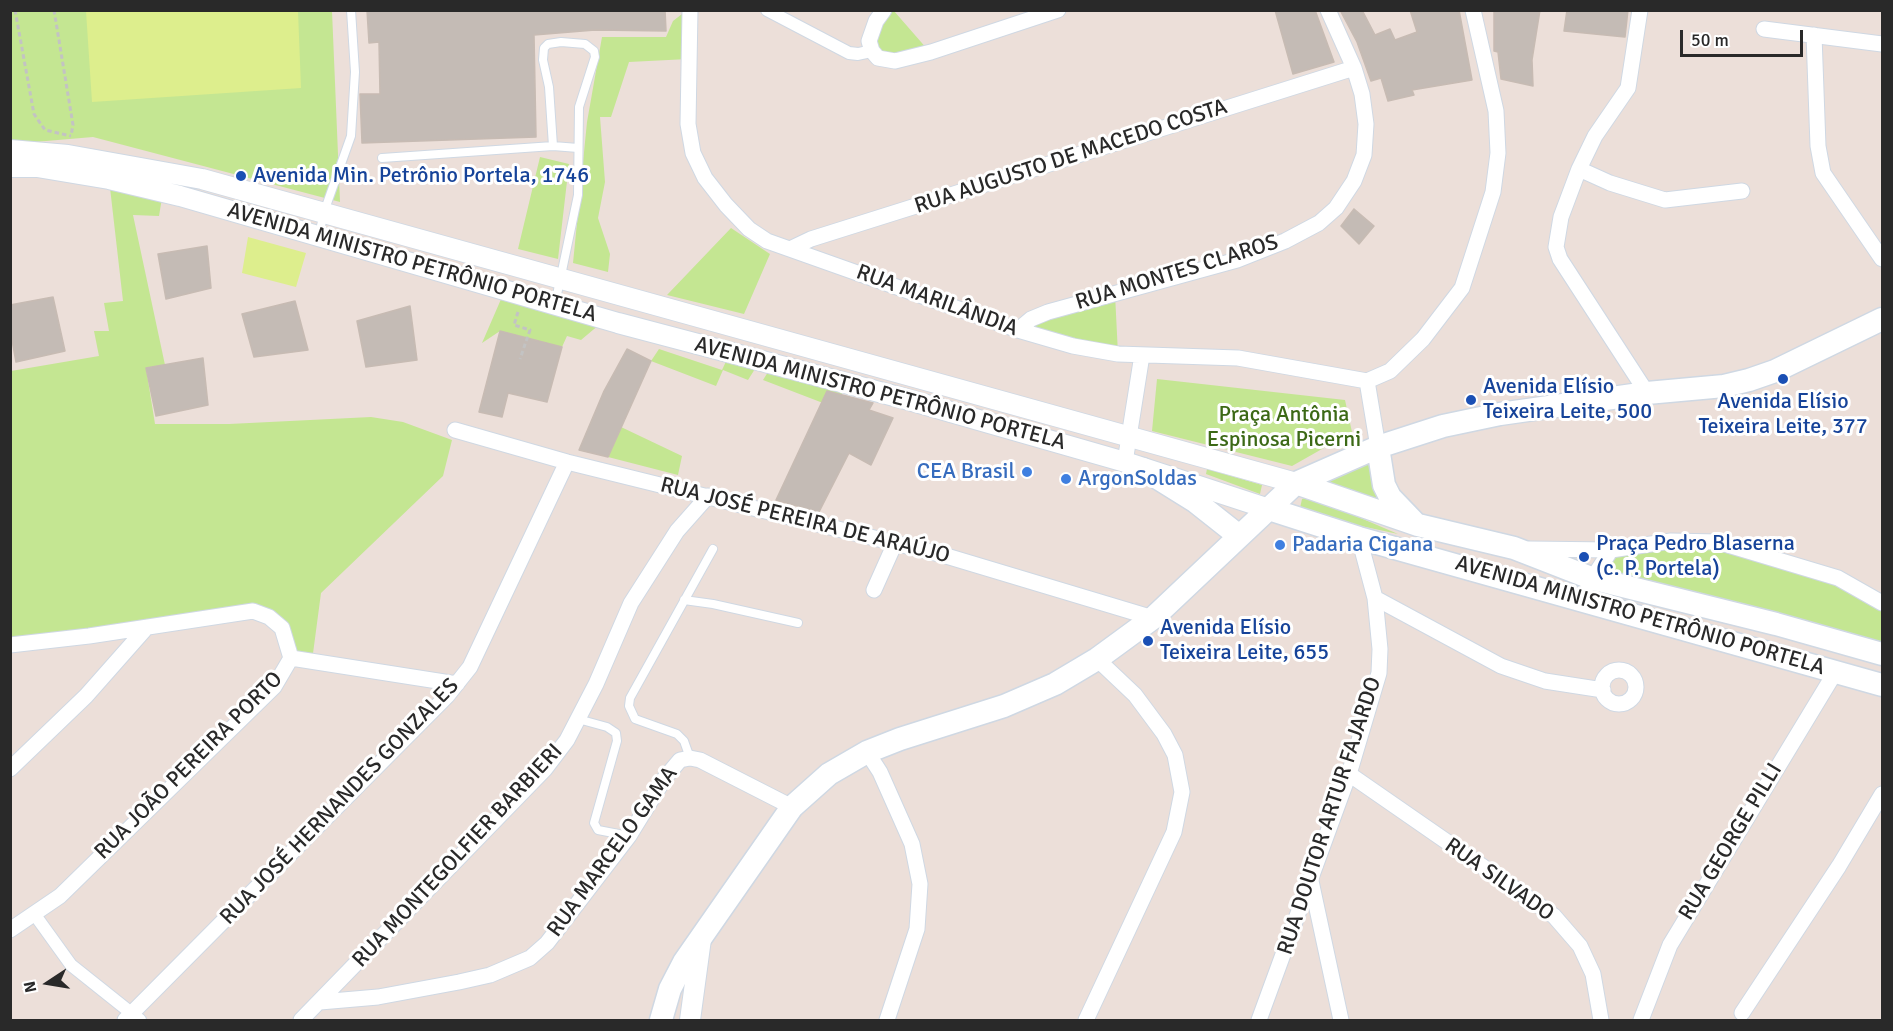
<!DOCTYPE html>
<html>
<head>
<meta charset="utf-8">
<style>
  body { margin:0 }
  #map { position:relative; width:1893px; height:1031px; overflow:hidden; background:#ecdfd9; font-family:Signika,sans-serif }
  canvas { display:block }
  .frame { position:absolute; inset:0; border:12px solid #292929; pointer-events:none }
  .north { position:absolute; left:18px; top:953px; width:60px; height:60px; -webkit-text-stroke:4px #fff; paint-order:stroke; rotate:258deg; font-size:16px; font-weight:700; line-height:24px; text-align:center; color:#292929 }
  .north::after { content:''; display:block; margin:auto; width:21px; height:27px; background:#292929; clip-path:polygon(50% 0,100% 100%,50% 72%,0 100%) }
  .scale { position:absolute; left:1680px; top:30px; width:123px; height:27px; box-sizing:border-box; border:3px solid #292929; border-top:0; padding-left:8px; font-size:18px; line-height:21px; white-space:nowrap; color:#292929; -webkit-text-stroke:4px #fff; paint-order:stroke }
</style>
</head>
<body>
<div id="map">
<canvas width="1893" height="1031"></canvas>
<div class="frame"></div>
<div class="north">N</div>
<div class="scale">50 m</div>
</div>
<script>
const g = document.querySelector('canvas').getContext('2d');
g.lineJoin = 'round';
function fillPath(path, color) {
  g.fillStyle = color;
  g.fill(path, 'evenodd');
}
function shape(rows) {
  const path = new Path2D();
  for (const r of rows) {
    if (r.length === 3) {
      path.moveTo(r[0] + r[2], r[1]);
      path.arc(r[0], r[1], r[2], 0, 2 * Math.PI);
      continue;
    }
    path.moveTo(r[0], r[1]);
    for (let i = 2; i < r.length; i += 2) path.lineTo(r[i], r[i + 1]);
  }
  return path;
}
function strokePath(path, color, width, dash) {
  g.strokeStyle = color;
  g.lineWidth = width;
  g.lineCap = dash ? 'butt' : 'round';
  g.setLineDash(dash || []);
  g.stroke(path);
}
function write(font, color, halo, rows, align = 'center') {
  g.font = font + ' Signika,sans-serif';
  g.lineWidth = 6;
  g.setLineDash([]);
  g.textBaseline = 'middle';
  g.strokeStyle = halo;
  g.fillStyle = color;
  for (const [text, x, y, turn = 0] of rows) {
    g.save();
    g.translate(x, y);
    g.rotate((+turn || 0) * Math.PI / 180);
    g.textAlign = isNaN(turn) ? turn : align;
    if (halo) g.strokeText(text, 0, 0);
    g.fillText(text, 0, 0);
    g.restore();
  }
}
const green = shape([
  [11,11,332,11,340,202,93,137,11,144],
  [886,11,894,11,928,50,880,56,872,33],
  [690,13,688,59,629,62,611,117,600,117,605,182,598,218,610,254,608,272,573,263,587,122,602,37,666,37,673,21,682,14],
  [540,157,569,164,558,259,518,249],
  [109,179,163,192,159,216,133,215,165,365,146,368,155,424,229,424,371,417,403,422,452,440,443,476,321,593,312,661,291,658,282,628,253,611,11,645,11,371,99,356,94,331,109,331,104,303,123,301],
  [731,228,770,254,744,314,667,295],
  [505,290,606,319,581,340,567,336,562,347,500,331,482,343],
  [1115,294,1118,354,1018,330],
  [659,349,722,370,730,353,760,361,748,380,723,370,716,386,651,361],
  [773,364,846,383,836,408,763,380],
  [1157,379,1345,400,1352,432,1292,466,1152,431],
  [621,427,682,456,678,475,608,457],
  [1378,447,1380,471,1418,525,1296,483],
  [1207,469,1262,485,1260,494,1206,474],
  [1309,497,1335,507,1398,534,1333,520,1300,508,1302,499],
  [1718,542,1867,593,1882,603,1882,654,1591,578,1611,550]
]);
const pitch = shape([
  [86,11,298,11,301,88,92,102],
  [248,237,306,253,296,287,242,273]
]);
const building = shape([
  [367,10,665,10,666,31,595,30,534,35,536,137,362,143,360,94,380,94,379,42,369,43,367,10],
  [1275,10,1315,10,1334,62,1293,74,1275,10],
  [1340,10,1362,10,1375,35,1390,29,1395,40,1417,32,1410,10,1459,10,1472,80,1412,90,1414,95,1388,101,1381,78,1371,81,1357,42,1340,10],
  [1494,10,1540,10,1532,60,1533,86,1501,79,1498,52,1494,51,1494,10],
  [1567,10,1628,10,1625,37,1564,31,1567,10],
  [1354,209,1374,226,1359,244,1341,226,1354,209],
  [207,246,211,288,166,299,158,254,207,246],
  [53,297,65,351,16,362,10,329,10,305,53,297],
  [295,301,308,350,254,357,242,314,295,301],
  [410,306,417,360,366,367,357,321,410,306],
  [500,331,562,347,547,402,508,393,502,417,479,412,500,331],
  [627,349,651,361,608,457,579,450,604,391,627,349],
  [203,358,208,405,156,416,146,368,203,358],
  [827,391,873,403,869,410,893,418,871,465,849,453,819,512,776,500,827,391]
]);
const path = shape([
  [15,10,34,114,45,130,71,136],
  [54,10,73,125,71,136],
  [518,312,514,325,530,330,520,359]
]);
const service = shape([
  [553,146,549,87,543,60,544,48,548,44,561,42,585,44,594,51,595,57,579,107,578,195,555,304],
  [382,158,553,146,578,148],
  [319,235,324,212,351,136,355,72,351,10],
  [684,600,713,604,798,623],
  [578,719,607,727,616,733,617,741,594,823,598,830,629,836],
  [690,758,684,741,677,734,635,719,629,706,630,698,713,549]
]);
const pedestrian = shape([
  [767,10,849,53,858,54,872,51],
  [35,915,71,965,140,1020]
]);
const minor = shape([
  [690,10,688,124,693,153,705,178,726,205,749,229,767,241,1018,330,1073,346,1118,354,1238,358,1367,381],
  [884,10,876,21,869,41,872,51,878,58,895,61,931,52,1058,10],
  [1640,10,1628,88,1595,136,1579,169,1561,217,1556,247,1560,259,1647,393],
  [1764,29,1882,44],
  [1814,35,1818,146,1823,173,1882,259],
  [1579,169,1610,183,1665,200,1742,191],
  [790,249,811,239,1354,68],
  [1018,330,1031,319,1048,312,1237,260,1285,241,1319,223,1336,208,1354,181,1364,155,1366,124,1362,94,1354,68,1328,10],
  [1367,381,1390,371,1423,339,1462,288,1493,192,1498,153,1496,111,1473,10],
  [1367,381,1378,447],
  [455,430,567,462,943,555,1153,618],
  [1125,462,1142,355],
  [1529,549,1611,550,1671,541,1718,542,1838,578,1882,603],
  [1588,585,1611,550],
  [874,590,895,543],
  [1375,598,1501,666,1545,681,1603,690],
  [10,645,89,636,253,611,269,617,282,628,291,658,274,687,60,896,10,930],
  [291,658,457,684],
  [1619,687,17],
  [867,752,880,772,912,844,920,884,917,929,887,1020],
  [10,769,86,696,147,627],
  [1349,774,1554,916,1580,946,1593,974,1601,1020],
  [1311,881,1341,1020],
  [320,1002,378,997,459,982,490,975,530,958,547,943,629,836,664,779,680,760,690,758,700,760,792,807],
  [1742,1013,1839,866,1882,794],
  [125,1020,447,696,470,667,567,462],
  [301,1020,545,769,567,740,596,684,631,603,677,531,708,496],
  [1086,1020,1174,832,1182,792,1175,755,1164,734,1135,695,1097,659],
  [1259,1020,1349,774,1379,673,1380,649,1375,598,1359,538],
  [1641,1020,1670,945,1836,671]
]);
const tertiary = shape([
  [10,150,68,155,202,179,1296,483],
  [10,167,37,167,109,179,180,196,618,323,902,398,1125,462,1269,509],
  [690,1020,701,939]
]);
const secondary = shape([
  [1378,447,1384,485,1390,497,1414,522],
  [1143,469,1196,502,1239,536],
  [1296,483,1418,525,1514,548,1591,578,1776,624,1882,654],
  [1269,509,1359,538,1882,685],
  [661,1020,670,989,684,962,792,807,829,774,867,752,900,739,1004,706,1055,684,1097,659,1153,618,1296,483,1378,447,1443,426,1500,414,1647,393,1724,386,1749,380,1775,371,1882,319]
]);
const markers = [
  [241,176,6,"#1a4fb4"],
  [1783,379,6,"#1a4fb4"],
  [1471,400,6,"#1a4fb4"],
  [1027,472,6,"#3f7fe0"],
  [1066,479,6,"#3f7fe0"],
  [1280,545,6,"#3f7fe0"],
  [1584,557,6,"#1a4fb4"],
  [1148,641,6,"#1a4fb4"]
];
const streetNames = [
  ["RUA AUGUSTO DE MACEDO COSTA",1071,157,-18],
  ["AVENIDA MINISTRO PETRÔNIO PORTELA",412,263,16],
  ["RUA MONTES CLAROS",1177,273,-17],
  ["RUA MARILÂNDIA",937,301,20],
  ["AVENIDA MINISTRO PETRÔNIO PORTELA",880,394,15],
  ["RUA JOSÉ PEREIRA DE ARAÚJO",805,521,14],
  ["AVENIDA MINISTRO PETRÔNIO PORTELA",1640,616,16],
  ["RUA JOÃO PEREIRA PORTO",189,766,-45],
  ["RUA JOSÉ HERNANDES GONZALES",340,802,-46],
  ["RUA DOUTOR ARTUR FAJARDO",1330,816,-72],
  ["RUA GEORGE PILLI",1731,842,-59],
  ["RUA MARCELO GAMA",613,852,-54],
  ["RUA MONTEGOLFIER BARBIERI",458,856,-47],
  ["RUA SILVADO",1499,880,35]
];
const transitNames = [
  ["Avenida Min. Petrônio Portela, 1746",253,176],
  ["Avenida Elísio",1483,387],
  ["Teixeira Leite, 500",1483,412],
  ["Avenida Elísio",1783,402,"center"],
  ["Teixeira Leite, 377",1783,427,"center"],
  ["Praça Pedro Blaserna",1596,544],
  ["(c. P. Portela)",1596,569],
  ["Avenida Elísio",1160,628],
  ["Teixeira Leite, 655",1160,653]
];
const parkNames = [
  ["Praça Antônia",1284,415],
  ["Espinosa Picerni",1284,440]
];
const shopNames = [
  ["CEA Brasil",1015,472,"right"],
  ["ArgonSoldas",1078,479],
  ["Padaria Cigana",1292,545]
];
fillPath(green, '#c4e692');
fillPath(pitch, '#ddee8d');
fillPath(building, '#c4bbb5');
strokePath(building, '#c7bbb3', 1.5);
strokePath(service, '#cfd8e3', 10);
strokePath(pedestrian, '#cfd8e3', 14);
strokePath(minor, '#cfd8e3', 17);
strokePath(tertiary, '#cfd8e3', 22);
strokePath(secondary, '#cfd8e3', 25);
strokePath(path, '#c3c3c3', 3, [4.5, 3]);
strokePath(service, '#fff', 8);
strokePath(pedestrian, '#fff', 12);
strokePath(minor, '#fff', 15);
strokePath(tertiary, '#fff', 20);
strokePath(secondary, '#fff', 22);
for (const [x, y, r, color] of markers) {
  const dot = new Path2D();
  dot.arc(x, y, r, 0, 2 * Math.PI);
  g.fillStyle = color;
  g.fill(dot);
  strokePath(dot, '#fff', 2);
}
write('22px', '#292929', '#fff', streetNames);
write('22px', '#164399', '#fff', transitNames, 'left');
write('22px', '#3c6916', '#fff', parkNames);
write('22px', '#366cbe', '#fff', shopNames, 'left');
</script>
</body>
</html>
